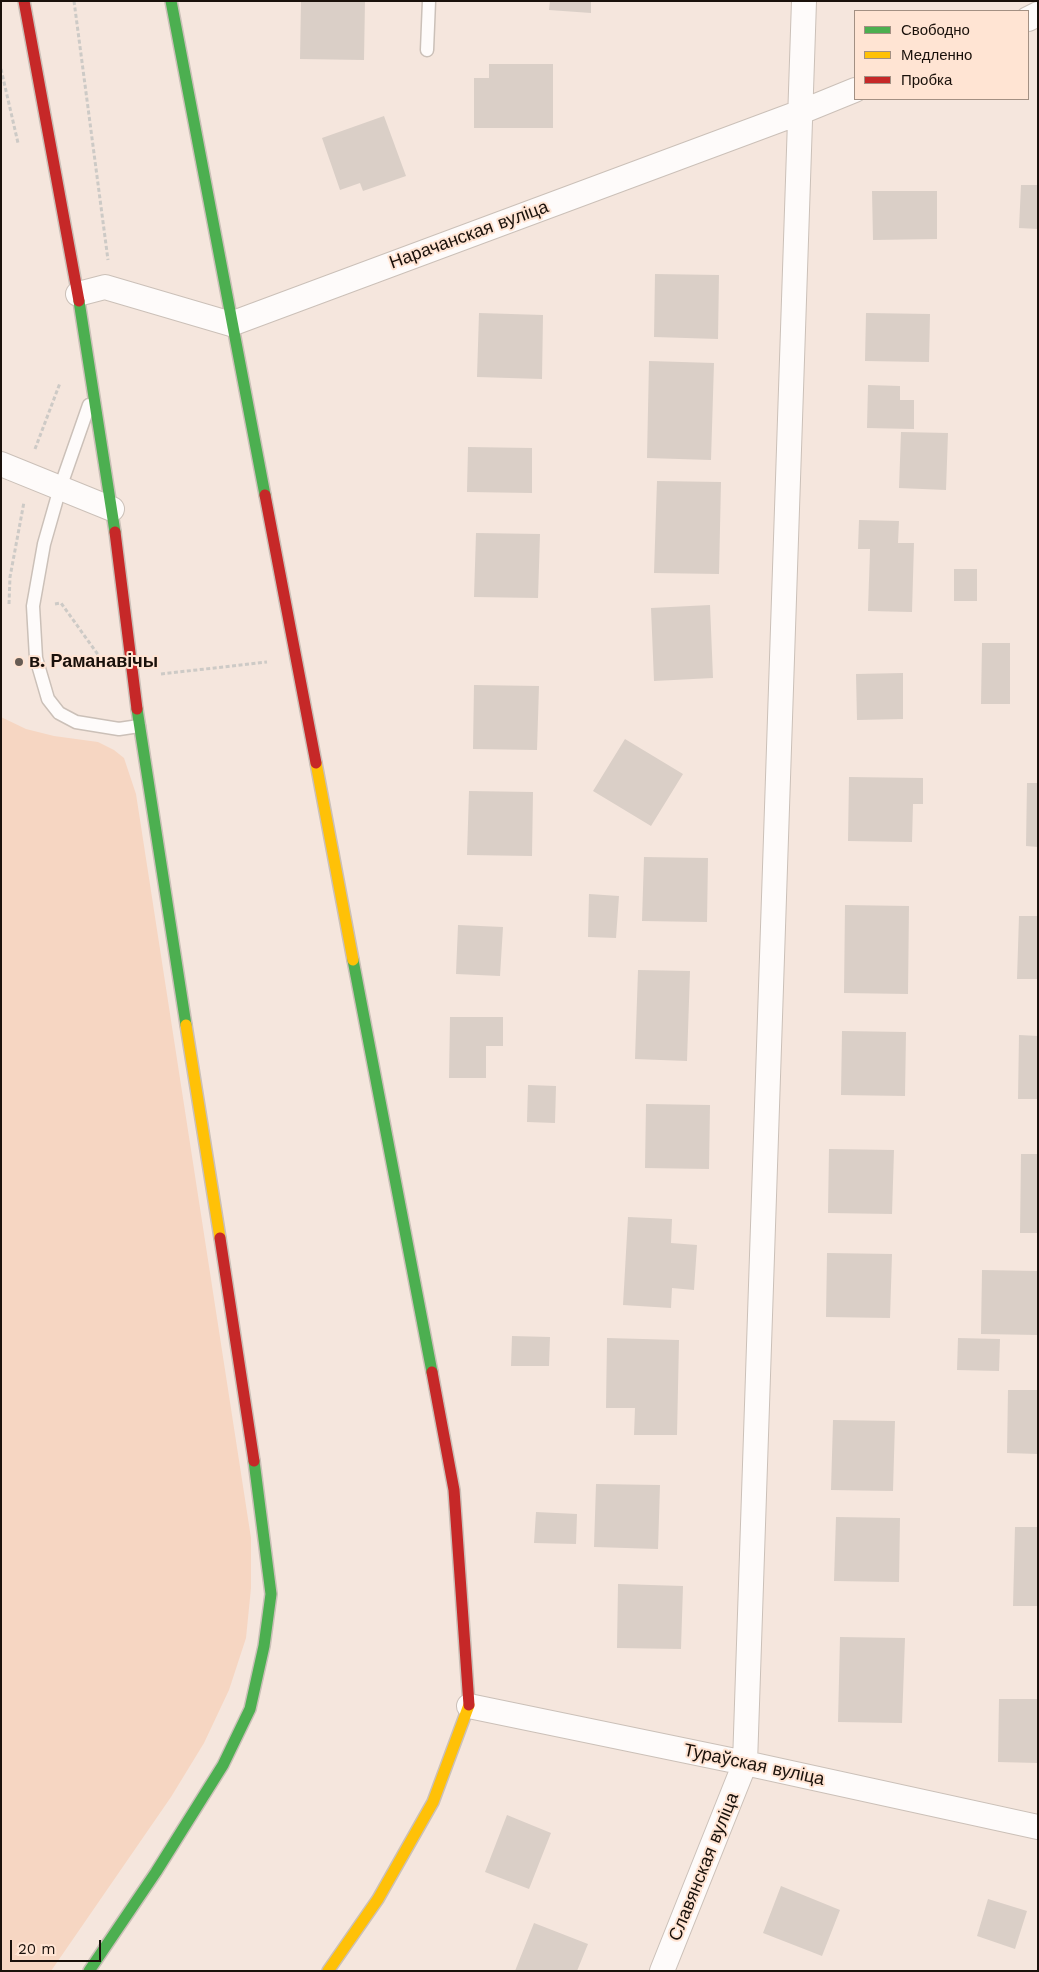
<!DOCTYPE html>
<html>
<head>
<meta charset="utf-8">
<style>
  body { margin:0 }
  #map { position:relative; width:1039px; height:1972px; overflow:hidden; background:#f5e6dd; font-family:"Work Sans",sans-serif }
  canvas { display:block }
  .frame { position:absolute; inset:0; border:2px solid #1a110b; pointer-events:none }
  .legend { position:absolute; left:854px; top:10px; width:175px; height:90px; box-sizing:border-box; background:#ffe4d3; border:1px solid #a39083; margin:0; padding:6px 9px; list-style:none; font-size:15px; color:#1a110b }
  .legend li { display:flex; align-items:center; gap:10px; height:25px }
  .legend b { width:25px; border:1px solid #a39083 }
  .scale { position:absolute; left:10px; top:1940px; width:91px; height:22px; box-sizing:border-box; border:2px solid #1a110b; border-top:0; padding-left:6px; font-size:15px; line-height:18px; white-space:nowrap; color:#1a110b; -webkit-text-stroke:4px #ffe4d3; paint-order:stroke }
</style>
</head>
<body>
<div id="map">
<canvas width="1039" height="1972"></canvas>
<div class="frame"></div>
<ul class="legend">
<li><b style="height:6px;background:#4caf50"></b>Свободно</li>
<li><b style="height:6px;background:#ffc107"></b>Медленно</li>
<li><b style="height:6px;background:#c62828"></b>Пробка</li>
</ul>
<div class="scale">20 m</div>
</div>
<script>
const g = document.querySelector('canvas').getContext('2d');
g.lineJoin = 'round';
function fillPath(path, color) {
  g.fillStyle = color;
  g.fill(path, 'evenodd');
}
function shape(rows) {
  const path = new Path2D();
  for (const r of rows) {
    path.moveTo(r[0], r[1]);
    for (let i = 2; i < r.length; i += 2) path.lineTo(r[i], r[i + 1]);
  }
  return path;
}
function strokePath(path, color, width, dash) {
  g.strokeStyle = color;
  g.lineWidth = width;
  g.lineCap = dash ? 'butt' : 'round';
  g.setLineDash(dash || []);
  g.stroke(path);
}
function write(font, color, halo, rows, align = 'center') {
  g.font = font + ' "Work Sans",sans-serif';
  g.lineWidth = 4;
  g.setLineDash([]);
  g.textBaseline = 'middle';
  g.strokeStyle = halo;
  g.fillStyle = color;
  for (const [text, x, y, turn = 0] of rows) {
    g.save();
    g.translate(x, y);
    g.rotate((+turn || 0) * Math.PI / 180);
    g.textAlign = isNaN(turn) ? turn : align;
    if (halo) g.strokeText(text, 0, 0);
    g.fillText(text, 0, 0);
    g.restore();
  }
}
const green = shape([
  [1,717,26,729,54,736,98,742,114,750,124,758,136,794,251,1538,251,1588,246,1638,229,1690,204,1743,171,1797,51,1971,1,1971]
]);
const building = shape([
  [301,1,365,1,364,60,300,59],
  [550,1,591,1,591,13,549,10],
  [489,64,553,64,553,128,474,128,474,78,489,78],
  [384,116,406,176,363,191,360,183,340,190,322,138],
  [1021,185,1038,185,1038,229,1019,228],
  [872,191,937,191,937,239,873,240],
  [655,274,719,275,718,339,654,337],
  [479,313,543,315,542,379,477,377],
  [866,313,930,314,929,362,865,361],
  [649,361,714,363,711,460,647,458],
  [868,385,900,386,900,400,914,400,914,429,867,428],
  [901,432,948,433,946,490,899,488],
  [468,447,532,448,532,493,467,492],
  [657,481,721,482,719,574,654,573],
  [859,520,899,521,898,543,914,543,912,612,868,611,870,549,858,549],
  [476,533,540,534,538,598,474,597],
  [954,569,977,569,977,601,954,601],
  [710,605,713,678,654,681,651,608],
  [982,643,1010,643,1010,704,981,704],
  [903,673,903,719,857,720,856,674],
  [474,685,539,686,537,750,473,749],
  [625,739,683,774,651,826,593,791],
  [849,777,923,778,923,804,913,804,912,842,848,841],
  [1027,783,1038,783,1038,847,1026,846],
  [469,791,533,792,532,856,467,855],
  [644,857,708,858,707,922,642,921],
  [589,894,619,896,616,938,588,937],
  [845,905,909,906,908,994,844,993],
  [1019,916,1038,916,1038,979,1017,979],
  [458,925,503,927,500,976,456,974],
  [638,970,690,971,687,1061,635,1059],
  [450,1017,503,1017,503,1046,486,1046,486,1078,449,1078],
  [842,1031,906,1032,905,1096,841,1095],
  [1019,1035,1038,1036,1038,1099,1018,1099],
  [528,1085,556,1086,555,1123,527,1122],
  [646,1104,710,1105,709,1169,645,1168],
  [829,1149,894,1150,892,1214,828,1213],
  [1021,1154,1038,1154,1038,1233,1020,1233],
  [628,1217,672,1219,671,1243,697,1245,694,1290,672,1288,671,1308,623,1305],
  [827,1253,892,1254,890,1318,826,1317],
  [982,1270,1038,1271,1038,1335,981,1334],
  [512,1336,550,1337,549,1366,511,1366],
  [607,1338,679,1340,677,1435,634,1435,635,1408,606,1408],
  [958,1338,1000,1339,999,1371,957,1370],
  [1008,1390,1038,1390,1038,1454,1007,1453],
  [833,1420,895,1421,893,1491,831,1490],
  [596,1484,660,1485,658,1549,594,1547],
  [536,1512,577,1514,576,1544,534,1543],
  [836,1517,900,1518,899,1582,834,1581],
  [1015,1527,1038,1527,1038,1606,1013,1606],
  [618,1584,683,1586,681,1649,617,1648],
  [840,1637,905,1638,902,1723,838,1722],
  [999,1699,1038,1699,1038,1763,998,1762],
  [507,1815,551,1833,529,1889,485,1872],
  [781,1886,840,1910,822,1956,763,1933],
  [988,1899,1027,1911,1015,1949,977,1936],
  [534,1923,588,1944,577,1971,515,1971]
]);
const path = shape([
  [74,1,108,260],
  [1,69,18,143],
  [35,449,60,383],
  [9,604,10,577,24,502],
  [55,604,61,603,99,656],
  [161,674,267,662]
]);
const lane = shape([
  [427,50,429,1],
  [89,405,60,488,44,544,33,606,36,658,48,699,59,713,76,722,119,729,139,726]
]);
const street = shape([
  [1028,19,1038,14],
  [78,294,105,287,231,324,801,112,855,90],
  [1,464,112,509],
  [469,1706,745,1763,1038,1827],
  [662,1971,745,1763,804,1]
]);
const fast = shape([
  [171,1,265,495],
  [79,301,115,532],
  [137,709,186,1025],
  [353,960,432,1372],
  [89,1971,156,1872,223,1765,250,1709,264,1646,271,1594,254,1461]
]);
const slow = shape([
  [316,763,353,960],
  [186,1025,220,1238],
  [328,1971,378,1899,433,1802,469,1705]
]);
const jam = shape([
  [24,1,79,301],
  [265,495,316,763],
  [115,532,137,709],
  [220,1238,254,1461],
  [432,1372,454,1490,469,1705]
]);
const markers = [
  [19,662,5,"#675c54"]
];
const streetNames = [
  ["Нарачанская вуліца",469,235,-20],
  ["Тураўская вуліца",754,1765,12],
  ["Славянская вуліца",704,1867,-68]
];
const poiNames = [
  ["в. Раманавічы",29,662]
];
fillPath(green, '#f6d6c2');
fillPath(building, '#dacfc7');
strokePath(lane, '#cbc0b8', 15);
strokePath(street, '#cbc0b8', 26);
strokePath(fast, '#cbc0b8', 14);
strokePath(slow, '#cbc0b8', 14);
strokePath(jam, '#cbc0b8', 14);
strokePath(path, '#cdcac6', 3, [4, 2.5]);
strokePath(lane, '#fefbfa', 12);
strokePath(street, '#fefbfa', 24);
strokePath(fast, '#4caf50', 11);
strokePath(slow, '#ffc107', 11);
strokePath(jam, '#c62828', 11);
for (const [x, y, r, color] of markers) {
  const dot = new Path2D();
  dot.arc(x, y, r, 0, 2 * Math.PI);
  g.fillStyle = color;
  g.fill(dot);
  strokePath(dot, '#ffe4d3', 2);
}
write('18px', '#1a110b', '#ffe4d3', streetNames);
write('bold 18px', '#1a110b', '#ffe4d3', poiNames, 'left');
</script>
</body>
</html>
